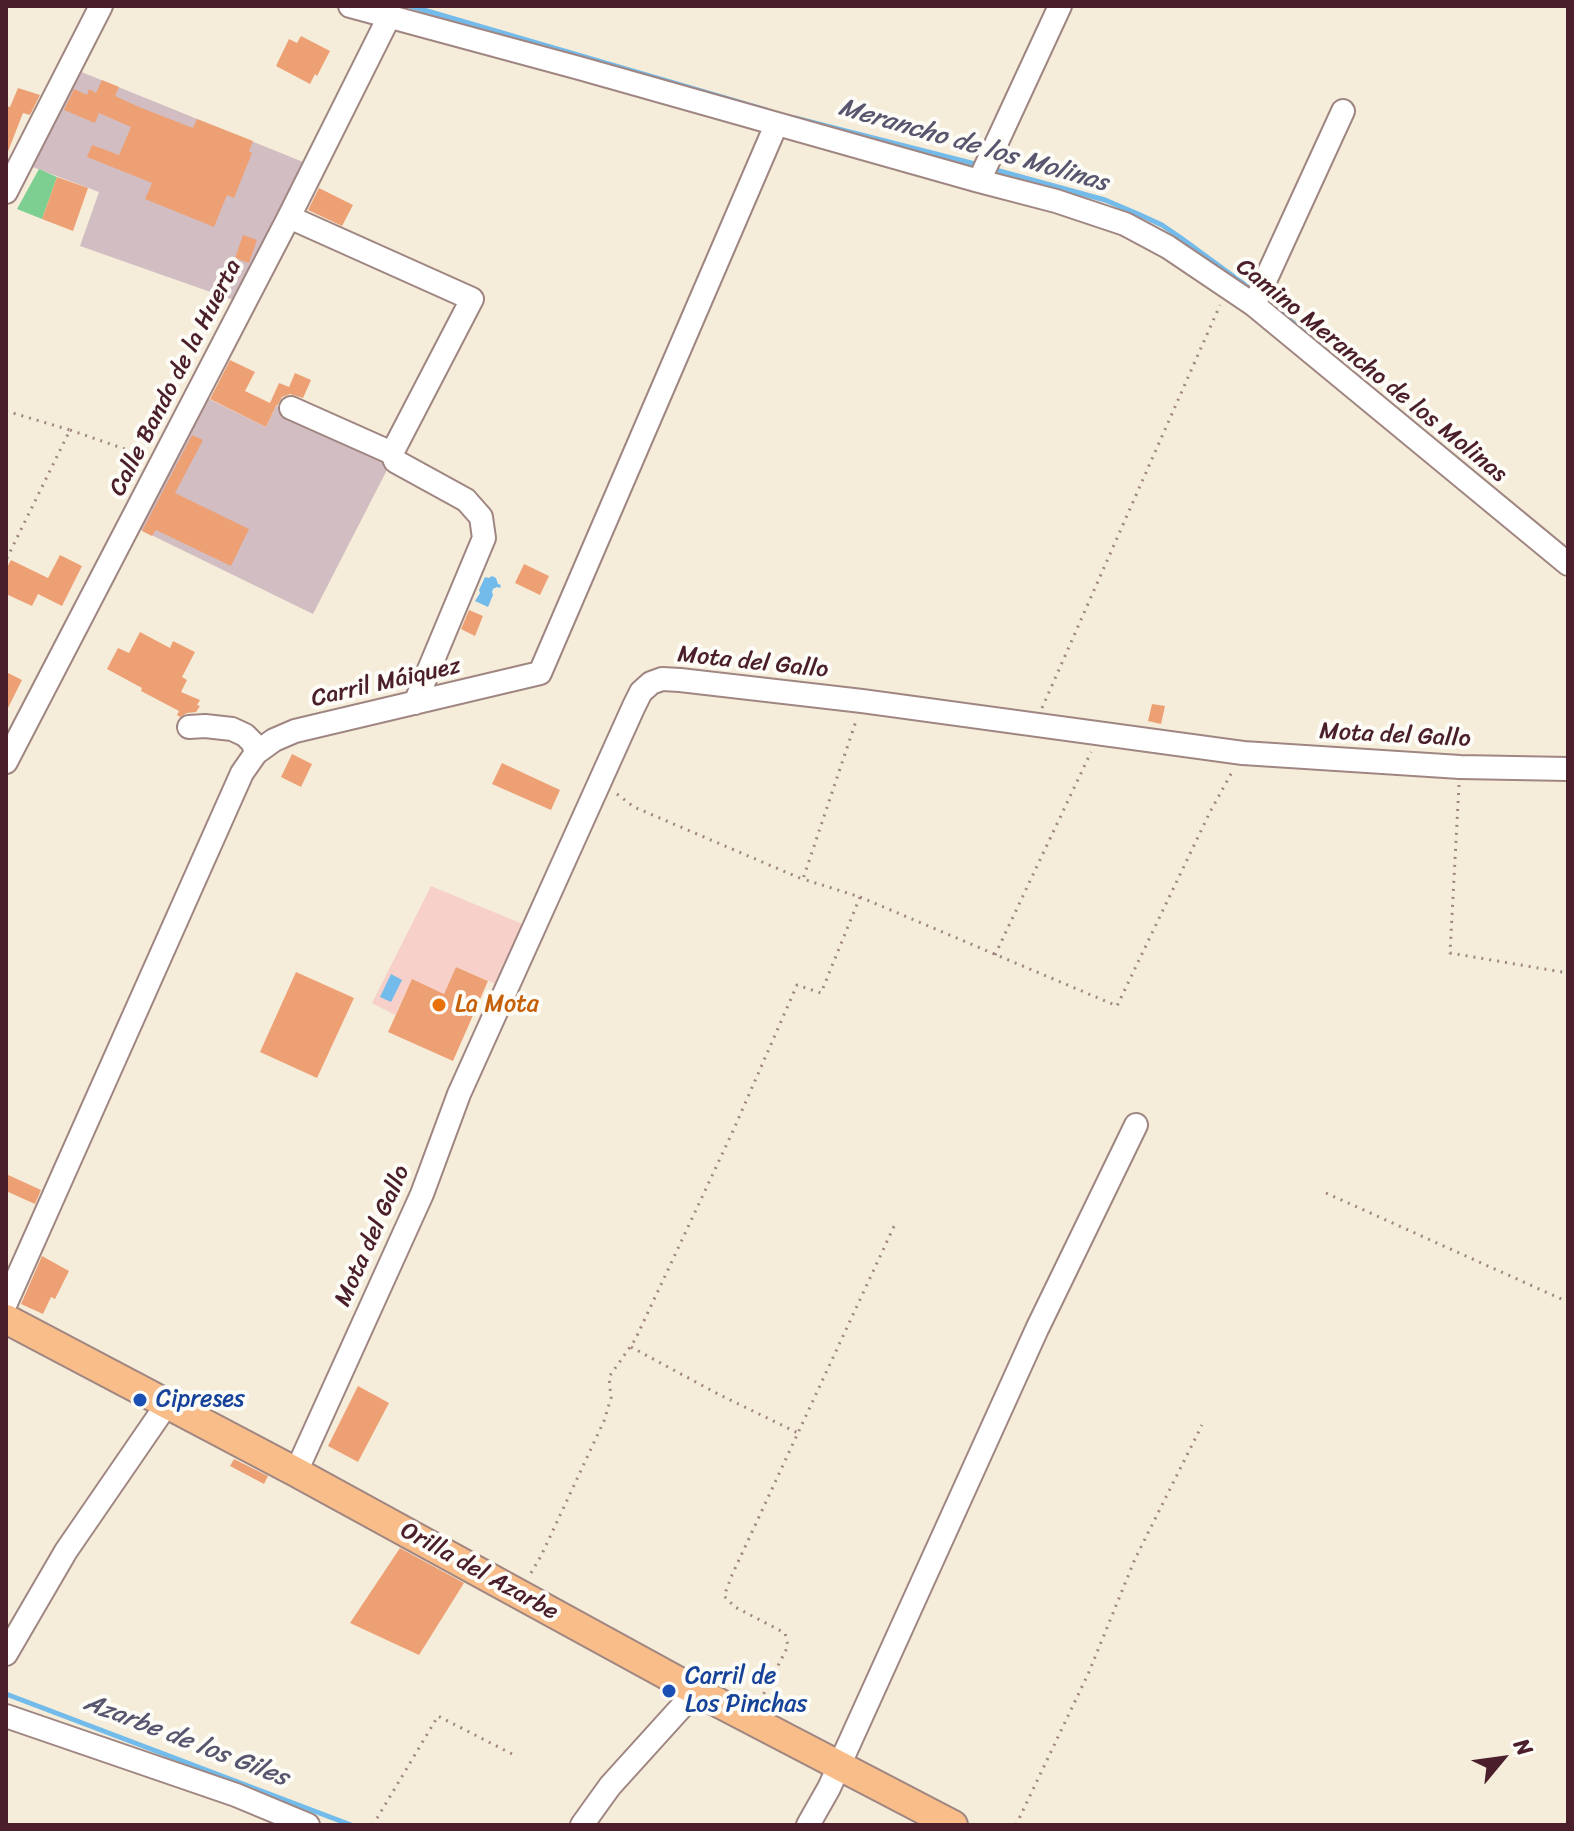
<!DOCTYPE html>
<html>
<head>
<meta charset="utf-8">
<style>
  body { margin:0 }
  #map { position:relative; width:1574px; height:1831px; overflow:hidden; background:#f5edd9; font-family:Sriracha,sans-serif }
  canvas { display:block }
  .frame { position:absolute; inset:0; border:8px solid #4a1f2b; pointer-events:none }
  .north { position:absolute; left:1462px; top:1719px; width:80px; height:80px; -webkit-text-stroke:6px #fdfcf7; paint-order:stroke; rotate:61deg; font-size:22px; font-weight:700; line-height:32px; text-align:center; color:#4a1f2b }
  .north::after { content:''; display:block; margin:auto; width:28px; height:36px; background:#4a1f2b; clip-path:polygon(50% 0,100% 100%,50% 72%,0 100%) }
</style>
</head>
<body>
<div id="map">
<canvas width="1574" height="1831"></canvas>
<div class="frame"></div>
<div class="north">N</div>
</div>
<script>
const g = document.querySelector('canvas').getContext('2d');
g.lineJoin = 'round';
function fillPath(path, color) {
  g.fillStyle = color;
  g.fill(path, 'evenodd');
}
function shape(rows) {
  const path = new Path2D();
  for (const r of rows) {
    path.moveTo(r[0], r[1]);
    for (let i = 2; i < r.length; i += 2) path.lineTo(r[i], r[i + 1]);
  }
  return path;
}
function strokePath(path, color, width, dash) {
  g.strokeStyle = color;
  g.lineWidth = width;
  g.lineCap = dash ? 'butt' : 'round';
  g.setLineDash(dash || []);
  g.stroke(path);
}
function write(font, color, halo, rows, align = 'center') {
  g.font = font + ' Sriracha,sans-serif';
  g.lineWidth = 8;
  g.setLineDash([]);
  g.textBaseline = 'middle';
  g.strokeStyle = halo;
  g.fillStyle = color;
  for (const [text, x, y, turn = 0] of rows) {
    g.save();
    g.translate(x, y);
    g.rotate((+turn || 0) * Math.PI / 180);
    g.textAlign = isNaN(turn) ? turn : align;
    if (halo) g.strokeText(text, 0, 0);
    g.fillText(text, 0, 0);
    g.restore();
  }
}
const built = shape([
  [431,886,525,925,498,985,456,967,444,994,412,980,395,1015,372,1003]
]);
const industrial = shape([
  [79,71,303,162,236,301,80,246,99,192,30,166,62,109],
  [207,398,266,427,276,406,366,446,388,468,313,614,137,528]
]);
const green = shape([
  [39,169,57,177,42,219,17,209]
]);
const water = shape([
  [492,576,496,578,498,584,501,585,500,588,497,587,493,589,492,592,493,595,488,607,475,601,480,593,479,590,485,577,489,578],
  [391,974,402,980,391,1002,380,997]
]);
const stream = shape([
  [410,6,766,110],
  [795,118,979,165],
  [992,169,1105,200,1138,214,1162,225,1181,238,1252,290],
  [1263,298,1308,335],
  [6,1694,351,1825]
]);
const building = shape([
  [301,36,330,51,317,76,315,74,310,84,276,66,289,39,297,43],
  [102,80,119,87,115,96,139,107,193,128,197,119,253,141,249,151,252,153,234,198,227,195,214,227,145,199,152,183,87,157,92,145,119,155,131,127,99,113,95,123,64,110,74,89,87,95,89,89,96,93],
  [18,88,40,95,30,115,23,113,7,154,6,154,6,106,10,107],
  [57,177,88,188,73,231,42,219],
  [319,188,353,205,342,226,308,210],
  [243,235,257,240,249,263,235,258],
  [230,360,255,372,245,391,270,403,279,383,289,387,295,373,311,380,303,398,290,394,282,397,277,406,275,405,276,406,266,427,210,399],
  [192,435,203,440,175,493,249,529,231,566,156,530,152,536,142,531],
  [60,555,82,566,62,606,38,594,32,606,6,594,6,569,11,560,48,578],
  [524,564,549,576,540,595,515,583],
  [469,610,483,616,475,636,461,629],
  [140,632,170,648,173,641,195,652,182,677,187,680,181,692,200,700,197,705,200,706,196,712,187,713,180,717,177,715,179,711,141,691,142,688,107,669,118,648,129,653],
  [6,672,22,680,6,712],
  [1152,704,1165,706,1161,724,1148,721],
  [292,754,312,764,301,787,281,777],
  [502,763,560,790,551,810,492,784],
  [456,967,488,981,453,1061,388,1032,412,979,444,994],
  [296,972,354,998,317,1078,260,1052],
  [6,1174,41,1190,35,1204,6,1191],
  [42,1256,69,1271,55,1299,51,1297,43,1314,21,1304],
  [358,1386,389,1403,358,1462,328,1446],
  [234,1459,268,1476,264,1484,230,1466],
  [400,1548,464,1583,419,1655,350,1623]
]);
const path = shape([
  [6,411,70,430,6,560],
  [70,430,142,455],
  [1042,708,1220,305],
  [1459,785,1450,953,1568,973],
  [617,794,634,807,802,879],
  [860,897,1117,1006,1210,812,1232,772],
  [995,955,1091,752],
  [1326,1193,1568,1302],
  [631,1347,718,1394,798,1433],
  [531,1573,541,1556,604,1421,611,1398,609,1377,635,1340,733,1131,797,985,821,993,860,897,803,879,856,721],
  [760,1701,788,1646,785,1633,735,1607,724,1596,732,1575,896,1222],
  [373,1825,438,1716,516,1756],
  [1016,1825,1089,1672,1135,1559,1202,1425]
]);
const minor = shape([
  [350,6,579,68,979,181,1056,201,1125,224,1168,247,1254,305,1568,564],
  [979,181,1060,6],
  [6,192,101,6],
  [289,217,472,299,392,453,395,461,466,500,481,517,484,538,415,703],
  [1254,305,1343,111],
  [291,408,392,453],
  [189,727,205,726,232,729,245,735,253,743,256,753],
  [6,762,289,217,389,17],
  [6,1303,242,773,256,753,274,740,295,731,540,673,776,125],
  [296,1472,422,1194,459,1094,634,706,641,692,651,683,662,679,680,680,862,701,1243,753,1460,767,1568,769],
  [6,1654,66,1551,167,1404],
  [6,1716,236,1795,308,1825],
  [582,1825,610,1786,696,1691],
  [808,1825,829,1788,1037,1329,1136,1125]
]);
const major = shape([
  [6,1319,296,1472,696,1691,953,1825]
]);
const markers = [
  [439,1005,8,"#e8710a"],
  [140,1400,8,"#1a4fb4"],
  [669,1691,8,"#1a4fb4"]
];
const streetNames = [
  ["Camino Merancho de los Molinas",1371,371,39],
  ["Calle Bando de la Huerta",176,378,-63],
  ["Mota del Gallo",753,663,6],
  ["Carril Máiquez",386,683,-13],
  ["Mota del Gallo",1395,736,3],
  ["Mota del Gallo",373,1236,-66],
  ["Orilla del Azarbe",479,1572,29]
];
const foodNames = [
  ["La Mota",455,1005]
];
const transitNames = [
  ["Cipreses",156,1400],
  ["Carril de",685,1677],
  ["Los Pinchas",685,1705]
];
const waterNames = [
  ["Merancho de los Molinas",973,146,16],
  ["Azarbe de los Giles",186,1741,21]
];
fillPath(built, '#f7d0ca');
fillPath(industrial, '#d2bec2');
fillPath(green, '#7ccf90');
fillPath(water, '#72bbea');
strokePath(stream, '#72bbea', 5);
fillPath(building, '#eea075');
strokePath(minor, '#a08682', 26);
strokePath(major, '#a08682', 32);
strokePath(path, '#a08682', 3, [2, 6]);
strokePath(minor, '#fff', 22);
strokePath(major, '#f8bd88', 28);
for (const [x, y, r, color] of markers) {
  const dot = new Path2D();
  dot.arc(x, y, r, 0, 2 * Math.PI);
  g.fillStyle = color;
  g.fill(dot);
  strokePath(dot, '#fdfcf7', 3);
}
write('24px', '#4a1f2b', '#fdfcf7', streetNames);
write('24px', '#c56008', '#fdfcf7', foodNames, 'left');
write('24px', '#164399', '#fdfcf7', transitNames, 'left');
write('italic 26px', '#58566e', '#fdfcf7', waterNames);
</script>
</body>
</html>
